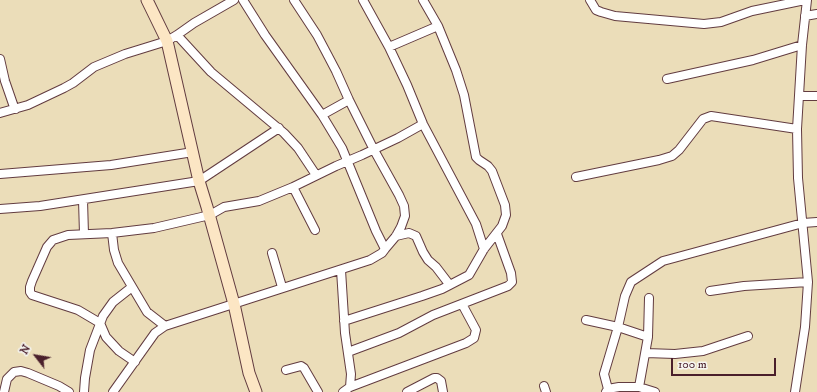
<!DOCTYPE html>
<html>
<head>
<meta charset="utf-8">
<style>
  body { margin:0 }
  #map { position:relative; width:817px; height:392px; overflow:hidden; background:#ebddb9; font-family:"IM FELL DW Pica",serif }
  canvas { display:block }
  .north { position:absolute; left:16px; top:336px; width:40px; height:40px; -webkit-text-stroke:3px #f6f6f2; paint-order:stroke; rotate:301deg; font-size:11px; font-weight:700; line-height:16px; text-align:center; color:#4a1f2b }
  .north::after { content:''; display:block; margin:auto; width:14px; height:18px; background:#4a1f2b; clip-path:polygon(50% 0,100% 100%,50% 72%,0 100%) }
  .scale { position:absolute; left:671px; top:358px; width:105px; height:18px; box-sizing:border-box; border:2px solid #4a1f2b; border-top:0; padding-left:5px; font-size:12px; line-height:14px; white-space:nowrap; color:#4a1f2b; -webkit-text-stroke:3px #f6f6f2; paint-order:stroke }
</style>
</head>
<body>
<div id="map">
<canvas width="817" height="392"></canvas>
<div class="north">N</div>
<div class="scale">100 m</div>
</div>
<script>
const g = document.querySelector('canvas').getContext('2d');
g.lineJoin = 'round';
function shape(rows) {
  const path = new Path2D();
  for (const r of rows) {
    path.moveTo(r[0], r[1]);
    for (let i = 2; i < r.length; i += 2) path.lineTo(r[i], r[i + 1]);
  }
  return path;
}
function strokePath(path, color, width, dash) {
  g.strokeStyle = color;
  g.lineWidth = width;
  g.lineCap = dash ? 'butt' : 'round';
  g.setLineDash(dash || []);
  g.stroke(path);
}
const street = shape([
  [294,0,317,35,326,52,336,71,349,100,374,150,399,195,404,206,405,216,401,227,396,236,385,249],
  [363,0,389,47,407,85,423,124,476,224,484,249],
  [590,0,596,10,601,12,615,16,704,24,721,22,752,11,805,0],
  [805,16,817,14],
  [177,35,211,72,284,133,298,148,316,175],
  [389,47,438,26,423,0],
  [0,59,5,81,14,107,16,109],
  [667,79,753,60,802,45],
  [799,96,817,96],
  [0,113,28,105,64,88,73,83,94,67,125,54,167,41,177,35,194,23,234,0],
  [322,115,349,100],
  [0,174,111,165,193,152],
  [576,177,659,160,672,156,679,150,703,119,711,116,797,129],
  [293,187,315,230],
  [83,200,84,234],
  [0,209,40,206,199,181,279,128],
  [112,233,114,250,118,263,147,312,165,326],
  [396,236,409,233,416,236,423,252,428,260,436,267,449,284],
  [272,253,282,287],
  [341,270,345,333,351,374,350,387],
  [710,291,744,286,808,282],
  [586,320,618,327,648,337,639,387],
  [344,321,422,296,442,289,469,275,484,249,502,226,506,215,505,205,492,171,488,166,479,160,476,157,464,95,456,70,438,26],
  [648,337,649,298],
  [348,352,399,333,433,315,508,286,512,282,511,273,497,234],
  [646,353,675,354,703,351,748,336],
  [135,362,119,351,106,337,100,323,78,310,32,295,30,292,30,287,32,281,47,247,53,240,68,235,112,233,154,228,210,215,224,207,259,201,293,187,336,166,362,155,398,138,423,124],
  [286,370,301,366,304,368,318,392],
  [544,386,546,392],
  [608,389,604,374,618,327,625,296,631,282,663,261,803,223,817,222],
  [4,392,7,379,14,372,21,371,28,373,59,386,69,392],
  [84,392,85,378,90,350,103,316,113,302,132,287],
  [113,392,155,333,165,326,370,260,382,253,385,249,376,231,342,148,322,115,265,35,243,0],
  [343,392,350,387,466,343,474,338,476,330,462,304],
  [407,392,434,378,437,378,441,381,443,392],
  [606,392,608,389,619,387,639,387,655,392],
  [795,392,805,327,808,282,798,178,797,129,802,45,807,0]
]);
const secondary = shape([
  [147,0,167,41,199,181,207,207,234,304,249,373,256,392]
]);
strokePath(street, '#623c40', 10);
strokePath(secondary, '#623c40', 13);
strokePath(street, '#fff', 8);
strokePath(secondary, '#fce6c4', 11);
</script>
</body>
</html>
